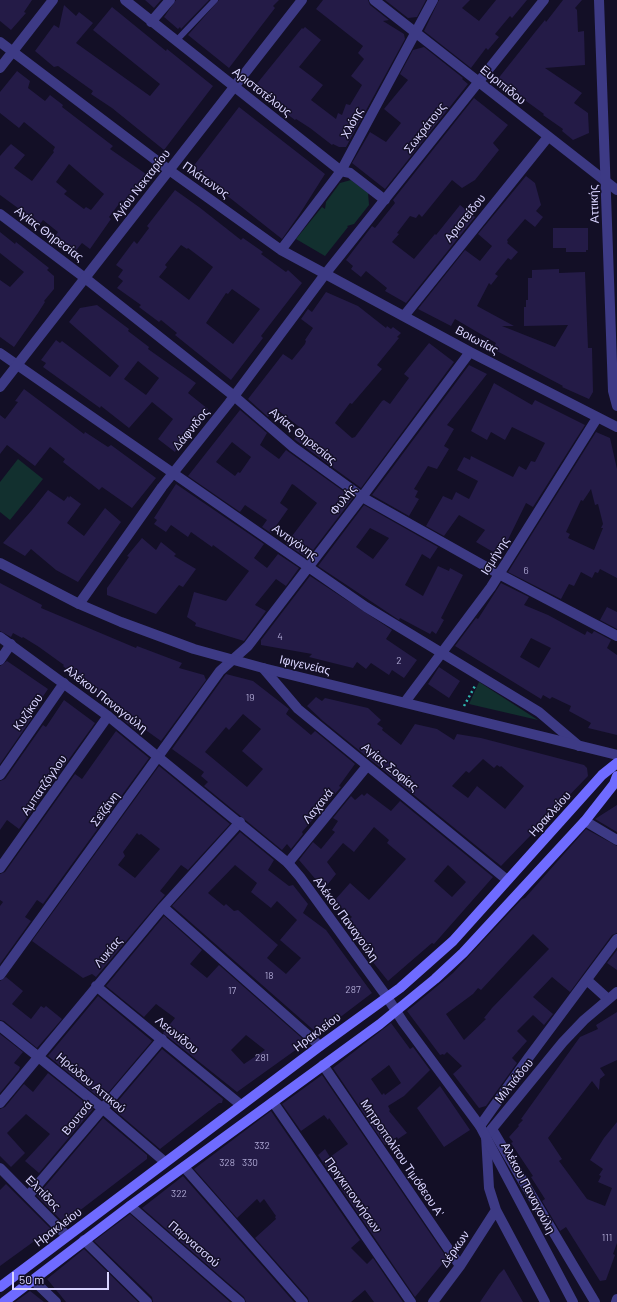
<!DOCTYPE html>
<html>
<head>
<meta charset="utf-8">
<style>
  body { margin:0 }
  #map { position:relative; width:617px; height:1302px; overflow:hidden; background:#130f26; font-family:Barlow,sans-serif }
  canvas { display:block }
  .scale { position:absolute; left:12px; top:1272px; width:97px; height:18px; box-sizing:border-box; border:2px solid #d9d4ff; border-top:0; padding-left:5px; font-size:12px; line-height:14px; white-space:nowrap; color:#d9d4ff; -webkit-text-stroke:3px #130f26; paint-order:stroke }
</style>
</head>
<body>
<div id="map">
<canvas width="617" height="1302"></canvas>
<div class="scale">50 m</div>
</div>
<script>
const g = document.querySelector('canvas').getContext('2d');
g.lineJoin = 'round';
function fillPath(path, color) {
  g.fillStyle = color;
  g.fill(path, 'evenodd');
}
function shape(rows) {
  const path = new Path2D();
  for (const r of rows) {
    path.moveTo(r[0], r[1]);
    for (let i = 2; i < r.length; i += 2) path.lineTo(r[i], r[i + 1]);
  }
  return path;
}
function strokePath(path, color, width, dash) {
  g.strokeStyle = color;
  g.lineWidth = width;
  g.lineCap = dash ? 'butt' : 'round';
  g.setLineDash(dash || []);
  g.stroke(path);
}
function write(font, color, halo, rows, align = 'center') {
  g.font = font + ' Barlow,sans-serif';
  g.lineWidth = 3;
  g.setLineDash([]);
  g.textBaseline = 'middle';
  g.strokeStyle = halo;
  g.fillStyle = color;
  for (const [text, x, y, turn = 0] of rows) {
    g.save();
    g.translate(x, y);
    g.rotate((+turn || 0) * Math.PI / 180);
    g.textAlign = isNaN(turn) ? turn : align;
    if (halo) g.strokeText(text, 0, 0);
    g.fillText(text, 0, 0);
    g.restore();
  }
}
const green = shape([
  [351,180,368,193,369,205,354,224,347,226,348,227,325,256,296,239,322,207,325,209,326,202,340,183],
  [18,459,43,479,10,520,0,512,0,482],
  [479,682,538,720,469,704]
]);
const building = shape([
  [0,0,32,0,24,12,26,13,11,30,0,21],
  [145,0,161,0,154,8],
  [176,0,209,0,181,29,180,27,178,29,164,17],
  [219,0,279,0,273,6,275,8,229,68,188,35],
  [323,0,368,0,370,5,389,20,383,21,404,34,405,39,346,147,339,147,333,144,332,145,310,128,296,119,295,120,279,108,255,86,302,28,303,29,305,27,321,40,299,67,323,85,311,100,336,119,338,113,342,115,346,104,350,105,362,85,351,76,364,59,358,53,363,46,316,9],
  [385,0,426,0,417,17,408,18],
  [439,0,470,0,462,8,479,21,496,0,527,0,512,18,510,16,495,34,499,37,488,50,486,48,471,68,424,31],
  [563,0,582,0,575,8,577,10,578,32,584,31,585,65,545,68,582,93,574,103,588,113,589,133,573,140,562,131,563,129,543,115,544,114,497,80,536,31,545,20,546,22],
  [64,5,76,16,79,12,93,23,76,43,150,96,160,84,93,30,112,7,166,51,167,49,213,86,164,150,112,108,91,94,93,91,58,66,54,67,35,51,54,25,59,28],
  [424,47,463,78,462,79,468,84,385,189,352,163,370,132,386,142,401,123,384,109,408,80,400,74,413,50],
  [17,71,30,81,28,88,45,101,50,95,63,105,62,107,113,146,110,149,146,174,124,202,122,200,109,217,111,219,90,249,82,243,73,254,54,238,58,232,43,220,40,224,0,195,0,156,7,148,11,144,25,155,14,168,32,181,54,152,53,151,55,147,24,122,19,128,0,113,0,92],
  [69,164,104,194,91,210,86,207,84,209,64,194,67,191,56,182],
  [474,98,508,125,493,143,499,150,475,180,462,188,452,180,422,217,419,214,416,218,410,216,397,233,399,234,392,242,414,259,435,234,436,235,460,205,475,217,406,303,385,291,387,288,366,271,361,277,351,269,353,266,346,260,372,226,375,228,395,203,393,200],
  [239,107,325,174,299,215,282,239,192,168],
  [526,176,535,183,541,205,536,211,543,217,535,227,525,219,507,240,508,242,507,243,518,252,511,260,508,258,495,274,498,276,491,285,489,283,477,306,514,326,502,326,555,347,568,325,524,326,524,307,526,307,526,300,528,300,528,278,532,278,532,270,559,269,559,273,585,272,588,348,592,348,593,392,589,399,562,387,563,386,493,349,496,343,455,319,451,326,418,309,465,250,480,261,492,246,478,234],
  [175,190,199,207,241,240,243,238,263,252,261,254,286,272,288,270,302,283,261,336,263,338,231,380,175,335,177,333,161,320,159,322,139,307,141,305,117,288,123,281,118,277,123,270,116,265,134,241,137,244,149,228,147,226],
  [181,245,187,249,188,248,213,267,189,300,159,277,167,267,165,265],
  [232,289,260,309,233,344,206,323,226,293,228,294],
  [553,228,588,228,588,250,586,250,586,252,566,252,566,248,553,248],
  [0,232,15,244,16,242,49,268,47,270,54,276,54,289,44,301,45,302,38,313,14,347,0,337,0,280,10,287,24,272,0,253],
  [326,292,358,306,386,328,387,326,391,329,393,327,401,333,397,337,399,338,377,365,382,369,352,404,350,403,335,423,352,438,355,437,382,401,384,400,390,404,409,378,404,374,429,343,454,362,361,488,294,439,302,429,275,408,268,417,248,399,283,354,292,360,305,344,306,341,305,340,313,328,301,319,308,309,312,312],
  [97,305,129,329,128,331,149,347,148,349,196,383,188,393,208,409,186,438,188,439,179,452,176,450,175,452,158,439,173,419,152,402,129,428,101,406,100,408,43,367,46,363,41,360,56,340,60,343,62,341,110,377,119,366,69,322,80,308],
  [138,361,159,378,146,395,124,379],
  [469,365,487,374,447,425,454,429,444,446,449,449,437,469,428,466,414,489,418,491,415,497,419,499,409,516,372,495],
  [494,383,532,405,535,400,585,425,533,507,526,503,500,556,476,542,485,530,459,515,444,536,426,526,443,496,452,500,456,492,469,499,478,481,457,470,464,457,470,460,471,456,513,477,519,466,526,470,531,461,535,462,545,443,512,427,505,440,491,432,487,440,471,431],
  [24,389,84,434,85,432,108,447,111,445,156,478,132,508,102,487,99,490,63,462,65,459,50,447,35,466,7,445,0,454,0,415,5,419,18,402,15,401],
  [240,410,267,433,260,445,279,459,286,450,353,498,307,558,286,544,317,503,294,485,292,484,280,503,288,509,271,533,262,527,267,520,245,505,240,512,188,476],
  [232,442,251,457,240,473,238,472,235,476,216,462],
  [596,432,610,438,617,469,617,578,600,569,598,573,595,572,592,578,581,572,574,586,569,584,561,599,508,572],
  [591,489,595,505,598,504,603,524,601,528,603,528,594,550,568,538,570,534,566,532,581,500,583,501],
  [176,484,264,544,254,558,267,568,278,554,299,568,286,586,276,579,255,605,266,611,244,641,195,626,196,623,187,617,194,592,226,601,249,571,213,545,212,547,191,532,188,537,171,525,166,532,154,524,157,520,154,518],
  [48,490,64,501,68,496,69,498,70,496,81,504,67,523,84,536,105,508,121,522,78,582,56,570,31,549,25,556,3,543,32,510],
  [364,505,438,547,430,559,422,554,405,585,423,596,438,566,449,571,450,568,463,575,442,616,441,618,444,620,436,634,432,631,430,634,400,618,399,620,318,566],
  [370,528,389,538,373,559,356,547],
  [142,538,156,550,161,542,176,554,174,556,196,569,183,587,179,585,156,614,107,595,107,588,129,557,127,556],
  [310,576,392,630,386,639,417,660,404,678,392,670,389,675,371,663,366,669,357,662,353,668,309,657,312,654,261,645,261,640],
  [0,583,42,605,41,608,136,648,137,646,182,663,179,668,204,675,206,680,161,741,140,726,136,730,123,720,127,716,80,681,63,666,64,665,39,647,23,637,22,638,13,633,11,637,0,631],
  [501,583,529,597,524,605,548,615,585,635,587,631,592,634,594,631,611,640,607,648,617,655,617,735,588,728,591,723,569,711,571,706,552,697,550,699,543,695,541,699,455,646,476,618,478,619],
  [531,638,551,648,539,668,520,657],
  [607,607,617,612,617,629,600,620],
  [7,661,48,689,29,717,32,718,0,764,0,666],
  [439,667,460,681,449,698,428,684],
  [226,674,253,681,289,709,286,714,311,735,315,731,355,764,339,786,341,787,302,832,303,834,291,849,287,844,282,850,204,786,208,782,201,776,204,772,172,749],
  [243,714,261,729,242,751,263,769,247,787,205,752,226,727,229,730],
  [316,697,322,701,325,698,368,708,381,720,377,724,383,728,382,730,401,745,415,724,437,729,454,740,457,734,481,738,584,765,587,768,588,776,501,866,323,721,307,706],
  [483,759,494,768,497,765,500,767,501,766,524,786,505,809,477,786,468,798,452,786,466,771,469,773],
  [64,700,95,723,19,829,7,820,0,830,0,781,5,779,43,725,46,727],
  [116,731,149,758,43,904,37,900,25,917,31,921,0,964,0,906,3,902,0,900,0,874,5,872,75,774,82,779],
  [159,766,230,824,188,870,181,865,160,891,165,895,96,977,92,974,83,978,32,941],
  [137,833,139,835,141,834,160,849,135,878,118,865,125,856,123,852],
  [367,793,391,811,400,801,493,877,434,944,432,943,388,981,356,941,346,925,348,924,346,922,352,917,334,901,350,883,369,900,406,859,387,843,389,840,374,827,354,852,343,843,327,862,336,874,324,889,299,860,313,842,321,849,335,832,332,830,338,821,333,818,351,796,355,800,362,794,364,796],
  [448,865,466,882,452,897,434,881],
  [617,805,617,832,595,819],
  [586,829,617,846,617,933,612,935,570,992,552,977,533,997,553,1014,544,1025,533,1015,517,1031,527,1041,512,1058,517,1063,486,1106,479,1108,453,1074,462,1066,447,1052,444,1055,443,1054,440,1055,407,1011,453,973,522,899,525,898],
  [533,934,549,949,492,1008,484,1018,486,1019,464,1040,446,1014,473,994,478,988,481,990],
  [240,832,274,860,268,870,289,886,293,885,308,904,303,913,326,930,372,993,318,1034,172,906],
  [235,865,257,883,251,892,271,908,277,901,297,920,280,940,301,958,286,974,267,958,278,945,238,910,234,911,226,904,224,906,208,893],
  [164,916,202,950,190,964,207,978,219,965,304,1040,304,1044,237,1092,163,1033,175,1018,156,1004,144,1017,106,986],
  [246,1035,265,1050,244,1064,231,1050],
  [617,950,617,970,607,963],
  [6,977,23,991,12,1004,31,1019,41,1006,44,1008,46,1006,62,1019,37,1048,4,1021,0,1020,0,981],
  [98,996,152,1041,102,1100,48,1056],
  [617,1012,617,1060,600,1068,605,1075,600,1079,599,1090,592,1081,548,1138,562,1159,559,1161,587,1199,605,1206,612,1188,598,1182,601,1176,599,1175,603,1169,590,1160,604,1138,617,1122,617,1243,613,1254,615,1255,606,1280,600,1281,566,1227,560,1231,542,1201,545,1199,531,1177,533,1176,511,1143,513,1142,509,1137,519,1126,518,1125,523,1120,521,1119,580,1037,598,1029,596,1025],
  [391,1023,410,1049,413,1047,430,1070,404,1096,388,1106,390,1110,389,1111,407,1133,398,1139,397,1137,385,1145,333,1068],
  [389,1065,401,1083,385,1095,384,1093,382,1095,371,1079],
  [0,1034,23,1052,14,1063,20,1067,19,1070,0,1093],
  [162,1049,223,1099,222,1103,219,1103,160,1149,112,1108],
  [48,1073,93,1109,39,1173,25,1161,50,1134,26,1114,7,1133,25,1153,11,1167,0,1156,0,1109,5,1107,24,1084,33,1092],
  [322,1075,447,1258,415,1297,318,1155,325,1149,330,1157,348,1144,329,1118,328,1120,324,1115,301,1131,282,1104],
  [440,1086,470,1130,444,1147,417,1108],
  [271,1111,360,1240,351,1248,367,1264,373,1258,403,1302,374,1302,365,1290,351,1302,309,1302,308,1298,255,1238,276,1219,275,1217,276,1216,264,1199,260,1203,257,1199,237,1218,194,1169],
  [103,1118,147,1155,147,1159,70,1218,68,1216,62,1221,37,1196],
  [183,1176,294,1302,246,1302,244,1297,142,1208],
  [6,1184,51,1229,0,1266,0,1190],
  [130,1214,230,1302,153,1302,152,1297,94,1241],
  [84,1249,138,1302,66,1302,47,1279],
  [504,1269,523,1302,480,1302,499,1274],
  [30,1291,44,1302,15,1302]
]);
const path = shape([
  [464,706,475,686]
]);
const service = shape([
  [176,41,215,0]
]);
const pedestrian = shape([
  [0,868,108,716],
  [588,981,608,999],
  [480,1126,529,1057,617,939],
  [492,1129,595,1302]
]);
const minor = shape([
  [125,0,341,171,350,173,385,200],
  [374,0,617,190],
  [151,22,170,0],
  [0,42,169,170,281,250,470,352,617,427],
  [0,68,53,0],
  [0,214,85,278,234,396,293,447,362,497,499,574,617,636],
  [281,250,341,171,433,0],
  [404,316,548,137],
  [0,353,366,607,539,712,579,746],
  [79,604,162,487,229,403,326,273,544,0],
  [0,660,11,644],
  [263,668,298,709,506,879],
  [405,702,491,587,597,418],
  [0,775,64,683],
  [585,821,617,840],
  [288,863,367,766],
  [163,907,320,1046],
  [0,975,220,671,248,646,362,497,470,352],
  [96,986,241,1105],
  [0,1026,102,1108,165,1162],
  [323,1065,460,1266],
  [273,1102,411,1302],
  [0,1103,163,907,240,822],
  [184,1167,303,1302],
  [0,1168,67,1236],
  [28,1196,162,1039],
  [130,1206,240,1302],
  [84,1240,147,1302],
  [33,1280,56,1302],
  [433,1302,460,1266,496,1210],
  [545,1302,496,1210,489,1188,486,1136,563,1042,584,1020,617,992],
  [616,1302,617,1299]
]);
const tertiary = shape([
  [599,0,613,391,617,406],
  [0,387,302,0],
  [0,563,79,604,121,622,194,649,263,668,617,755],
  [0,637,108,716,288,863,300,877,387,997,403,1022,480,1126,573,1302]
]);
const secondary = shape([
  [0,1287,320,1046,400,988,453,941,602,775,617,763],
  [4,1302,130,1206,380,1024,435,979,463,953,585,821,614,784,617,776]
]);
const numberNames = [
  ["6",526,571],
  ["4",280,637],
  ["2",399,661],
  ["19",250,698],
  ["18",269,976],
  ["287",353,990],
  ["17",232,991],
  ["281",262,1058],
  ["332",262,1146],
  ["328",227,1163],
  ["330",250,1163],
  ["322",179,1194],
  ["111",607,1238]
];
const streetNames = [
  ["Ευριπίδου",503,85,39],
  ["Αριστοτέλους",262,92,38],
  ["Χλόης",352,123,-62],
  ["Σωκράτους",425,128,-52],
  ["Πλάτωνος",206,180,35],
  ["Αγίου Νεκταρίου",141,185,-52],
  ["Αττικής",594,204,-92],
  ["Αριστείδου",465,218,-51],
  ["Αγίας Θηρεσίας",49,234,37],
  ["Βοιωτίας",477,340,28],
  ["Δάφνιδος",191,429,-51],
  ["Αγίας Θηρεσίας",303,436,39],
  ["Φυλής",343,500,-52],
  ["Αντιγόνης",295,542,35],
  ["Ισμήνης",495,556,-58],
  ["Ιφιγενείας",305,665,13],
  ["Αλέκου Παναγούλη",106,699,38],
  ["Κυζίκου",28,712,-55],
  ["Αγίας Σοφίας",390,767,39],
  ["Αμπατζόγλου",44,785,-55],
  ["Λαχανά",318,806,-51],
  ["Σεϊζάνη",105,809,-54],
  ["Ηρακλείου",550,814,-48],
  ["Αλέκου Παναγούλη",346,919,54],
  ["Λυκίας",108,952,-50],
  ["Ηρακλείου",317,1032,-37],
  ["Λεωνίδου",177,1035,39],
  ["Μιλτιάδου",514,1081,-51],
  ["Ηρώδου Αττικού",91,1083,40],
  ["Βουτσά",77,1118,-50],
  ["Μητροπολίτου Τιμόθεου Α'",402,1158,56],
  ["Αλέκου Παναγούλη",528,1188,62],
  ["Ελπίδος",43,1193,45],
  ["Πριγκιποννήσων",353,1195,55],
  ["Ηρακλείου",58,1227,-37],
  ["Παρνασσού",194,1244,41],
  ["Δέρκων",455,1249,-56]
];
fillPath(green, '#12302f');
fillPath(building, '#241b47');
strokePath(path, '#2fb8b0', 2.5, [2, 3]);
strokePath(service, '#3d3a85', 6);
strokePath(pedestrian, '#3d3a85', 10);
strokePath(minor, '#3d3a85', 10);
strokePath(tertiary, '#3d3a85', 10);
strokePath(secondary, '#6f6bff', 10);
write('10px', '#aca6d1', null, numberNames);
write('12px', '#d9d4ff', '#130f26', streetNames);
</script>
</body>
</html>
